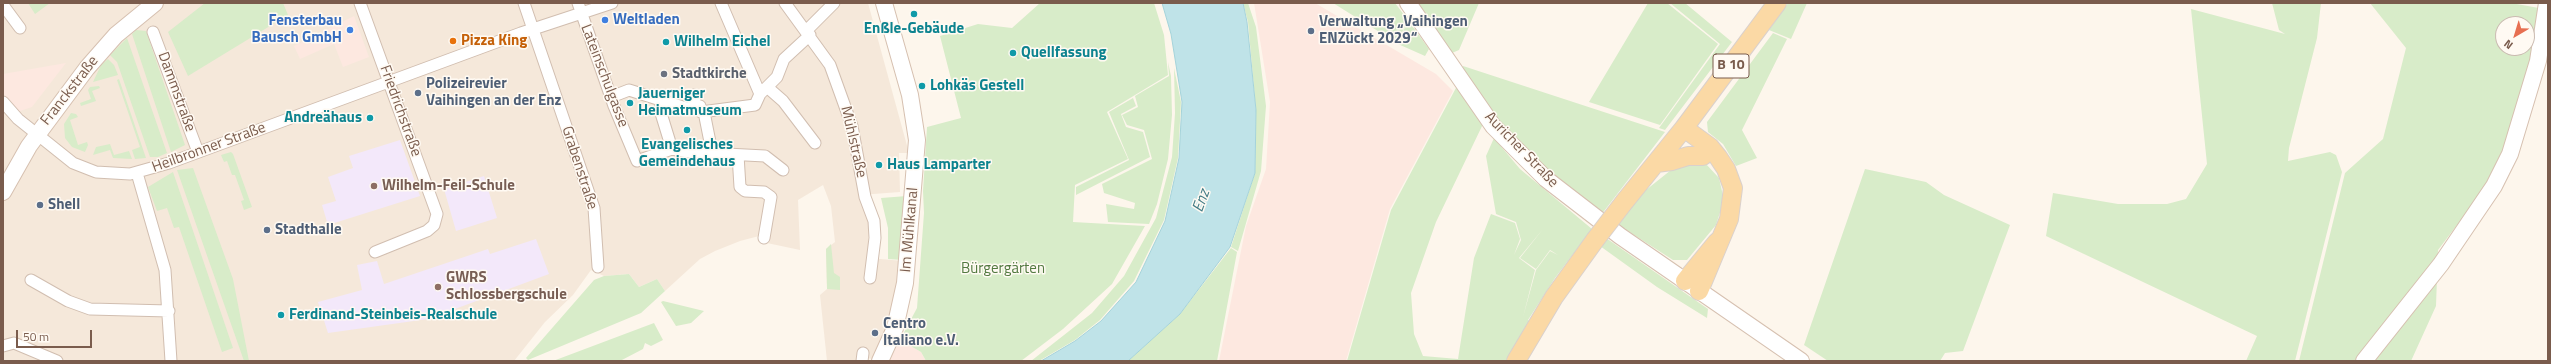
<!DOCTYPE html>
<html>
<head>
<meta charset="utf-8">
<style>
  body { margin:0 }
  #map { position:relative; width:2551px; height:364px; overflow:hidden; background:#fdf6ec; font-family:"Titillium Web",sans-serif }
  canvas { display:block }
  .frame { position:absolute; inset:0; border:4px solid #7a5c4d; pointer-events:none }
  .north { position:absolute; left:2495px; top:16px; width:40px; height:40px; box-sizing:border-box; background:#fffaf3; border:1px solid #cabbb1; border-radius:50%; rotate:218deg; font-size:11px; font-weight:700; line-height:16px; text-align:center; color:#7a5c4d }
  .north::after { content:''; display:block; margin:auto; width:14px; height:18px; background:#e76f51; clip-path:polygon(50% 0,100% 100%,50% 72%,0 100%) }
  .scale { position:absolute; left:16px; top:330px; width:76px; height:18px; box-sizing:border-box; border:2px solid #7a5c4d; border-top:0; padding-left:5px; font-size:12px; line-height:14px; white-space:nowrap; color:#7a5c4d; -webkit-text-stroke:3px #fffaf3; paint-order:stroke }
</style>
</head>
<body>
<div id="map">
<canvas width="2551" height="364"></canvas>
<div class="frame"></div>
<div class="north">N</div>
<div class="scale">50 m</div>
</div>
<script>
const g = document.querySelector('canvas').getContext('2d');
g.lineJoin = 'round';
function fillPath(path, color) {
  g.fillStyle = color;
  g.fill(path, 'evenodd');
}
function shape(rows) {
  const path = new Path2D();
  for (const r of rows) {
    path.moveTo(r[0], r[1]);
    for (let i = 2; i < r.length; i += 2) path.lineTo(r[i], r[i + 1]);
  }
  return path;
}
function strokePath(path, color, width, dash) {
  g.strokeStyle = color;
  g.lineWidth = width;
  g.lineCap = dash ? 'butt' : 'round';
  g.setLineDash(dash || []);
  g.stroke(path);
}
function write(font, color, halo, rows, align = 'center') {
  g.font = font + ' "Titillium Web",sans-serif';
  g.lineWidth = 3;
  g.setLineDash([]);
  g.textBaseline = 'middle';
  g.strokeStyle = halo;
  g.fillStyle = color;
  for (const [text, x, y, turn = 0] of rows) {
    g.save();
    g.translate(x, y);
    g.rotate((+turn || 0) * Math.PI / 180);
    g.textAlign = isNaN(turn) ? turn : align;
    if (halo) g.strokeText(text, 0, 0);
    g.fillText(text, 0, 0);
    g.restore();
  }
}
const residential = shape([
  [3,3,868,3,909,153,899,153,900,192,860,195,868,217,869,258,903,261,901,283,878,359,860,358,859,361,827,361,820,295,827,289,826,249,835,242,831,206,823,185,798,200,800,250,767,243,769,236,763,235,740,241,715,251,700,259,665,291,657,279,639,287,629,274,604,276,591,270,573,295,545,322,514,361,3,361]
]);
const commercial = shape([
  [1254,3,1315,3,1436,74,1453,91,1390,209,1346,361,1219,361,1246,226,1266,169,1270,102],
  [354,16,369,57,343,67,334,44,300,59,294,46],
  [66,63,32,107,17,112,3,93,3,74],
  [900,340,921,352,926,361,889,361]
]);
const education = shape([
  [400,140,420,196,328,225,322,205,336,201,328,177,353,168,349,156],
  [484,176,497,218,456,231,444,189],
  [536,239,549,274,428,319,328,333,318,302,362,290,357,265,377,261,384,284,488,249,490,254]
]);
const green = shape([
  [28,3,50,3,35,14],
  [205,3,283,3,288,15,188,76,168,32],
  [1040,3,1154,3,1164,35,1168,75,1107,112,1128,159,1075,185,1073,222,1145,226,1112,284,1063,329,1021,361,926,361,921,352,900,340,917,308,924,213,923,191,927,127,961,118,940,36,978,24,1012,28],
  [1243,3,1248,3,1256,27,1266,106,1261,171,1238,251,1231,247,1255,173,1256,110,1248,22],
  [1333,3,1395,3,1408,20,1397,43],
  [1418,3,1479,3,1459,50,1452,53],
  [1648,3,1667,3,1718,44,1660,125,1589,102],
  [1670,3,1685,3,1732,42,1665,130,1659,128,1720,44],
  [1788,3,1807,3,1791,39,1769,30],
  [2272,3,2321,3,2317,38,2289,148,2288,161,2330,152,2336,155,2342,172,2295,361,2246,361,2257,336,2046,236,2053,193,2118,204,2167,204,2186,199,2207,164,2191,9,2285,34,2279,30],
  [2370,3,2511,3,2539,8,2535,56,2504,151,2489,183,2438,250,2436,306,2411,361,2299,361,2345,173,2383,139,2406,48],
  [2503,24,2527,24,2527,48,2503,48],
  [1408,20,1429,49,1425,56,1398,44],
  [136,30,146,31,185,145,171,152,132,34],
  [1773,33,1787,39,1742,130,1757,158,1736,166,1723,144,1708,132,1707,122],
  [127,38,167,153,158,157,150,157,117,62,110,55],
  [108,59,114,65,118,75,93,82,101,65],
  [1168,62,1171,76,1172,115,1168,159,1157,204,1149,224,1108,222,1106,204,1134,209,1135,203,1104,193,1102,184,1152,159,1144,130,1127,125,1122,115,1138,107,1135,96,1169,76],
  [1463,66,1665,132,1601,215,1549,174,1496,119,1462,68],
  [1174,68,1181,102,1178,158,1164,220,1134,281,1100,320,1075,340,1039,361,1031,361,1092,313,1124,276,1156,218,1172,157,1175,113],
  [119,79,146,158,135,159,132,150,140,147,117,80],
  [99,86,100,88,92,91,96,101,81,106,80,103,91,99,88,90,90,87],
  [1457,86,1483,124,1436,222,1411,293,1414,334,1423,356,1458,359,1474,258,1491,214,1515,223,1520,239,1514,255,1521,240,1516,222,1496,214,1486,156,1494,138,1520,169,1592,229,1555,278,1528,320,1530,321,1508,361,1347,361,1391,210,1413,223,1391,210],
  [1543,229,1520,258,1536,269,1550,250,1558,255,1550,251,1536,270,1523,317,1535,270,1519,258],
  [1133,98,1136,106,1121,114,1126,127,1143,132,1150,157,1076,195,1076,187,1129,160,1109,112],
  [71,113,76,114,78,117,70,120,78,145,87,142,88,145,85,152,72,147,65,138,64,124],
  [110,144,114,155,129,151,132,159,113,158,110,150,93,155,96,147],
  [231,152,233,154,252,207,244,210,241,201,244,200,235,175,232,175,227,161,224,162,221,155],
  [1706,164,1719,178,1724,200,1716,225,1687,260,1673,260,1617,224,1636,198,1676,166],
  [193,168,233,279,249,361,244,361,177,170],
  [1865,169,1926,182,1944,195,2010,225,1963,351,1945,353,1940,361,1828,361,1804,345],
  [173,172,233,348,222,352,179,227,174,228,167,208,157,211,148,187],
  [907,196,903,260,888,259,888,228,881,198],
  [1606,238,1708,309,1707,318,1657,287,1600,246],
  [831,244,834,273,840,277,840,290,827,289,826,249],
  [1231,248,1237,252,1217,361,1128,361,1180,314],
  [629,274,639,287,657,279,665,291,641,313,528,360,526,358,594,280,604,276],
  [663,301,704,311,691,323,676,326,661,302],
  [654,323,663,340,651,346,645,343,643,349,620,361,553,361]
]);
const water = shape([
  [1162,3,1243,3,1247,22,1256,110,1255,173,1230,247,1180,314,1128,361,1041,361,1075,341,1101,321,1136,282,1165,221,1179,158,1182,102,1171,34,1162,3]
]);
const street = shape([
  [360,3,437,214,434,225,427,231,375,252],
  [524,3,594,208,598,267],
  [578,3,614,106,637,161,672,149,688,152,765,156,783,170],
  [721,3,760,94],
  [785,3,830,65,852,126,865,197,874,221,875,238,870,278],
  [3,5,20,28],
  [807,30,834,3],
  [153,32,198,152],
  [767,87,783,101,815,143],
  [694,95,696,107],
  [611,97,629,90,686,108,700,106,701,112,755,105,760,94,777,77,784,59,810,35],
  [662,101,660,110,672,149],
  [3,102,18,119,73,163,96,172,130,174,169,163,521,33,612,3],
  [704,112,712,152],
  [738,155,740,187,745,191,764,192,771,197,764,238],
  [137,173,165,270,171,361],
  [31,280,68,301,90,309,169,311],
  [3,346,14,343,57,361],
  [862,361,863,353]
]);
const secondary = shape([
  [1408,3,1493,126,1546,179,1620,236,1801,361],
  [3,192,29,146,87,68,116,35,155,3],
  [880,361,895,328,905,283,917,140,910,95,884,3],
  [2364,361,2441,264,2494,186,2510,154,2538,61,2547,3]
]);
const primary = shape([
  [1684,128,1710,147,1718,157,1726,169,1733,188,1729,219,1699,291],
  [1656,163,1672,161,1688,156,1703,156],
  [1625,201,1684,128,1777,3],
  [1685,281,1717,242],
  [1516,361,1554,297,1595,240]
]);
const primaryBridge = shape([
  [1595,240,1625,201]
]);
const markers = [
  [914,14,4,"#0f9aa8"],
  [605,20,4,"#3f7fe0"],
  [350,30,4,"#3f7fe0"],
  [1311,31,4,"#5c6f8a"],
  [453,41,4,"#e8710a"],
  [666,42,4,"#0f9aa8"],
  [1013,53,4,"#0f9aa8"],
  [664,74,4,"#6b7280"],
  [922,86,4,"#0f9aa8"],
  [418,93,4,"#5c6f8a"],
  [630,103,4,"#0f9aa8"],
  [370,118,4,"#0f9aa8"],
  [687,130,4,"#0f9aa8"],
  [879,165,4,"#0f9aa8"],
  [374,186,4,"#8d6e63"],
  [40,205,4,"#5c6f8a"],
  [267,230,4,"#5c6f8a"],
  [438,287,4,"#8d6e63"],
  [281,315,4,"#0f9aa8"],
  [875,333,4,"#5c6f8a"]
];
const shields = [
  [1731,66,36]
];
const shieldNames = [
  ["B 10",1731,66]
];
const shopNames = [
  ["Weltladen",613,20],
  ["Fensterbau",342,21,"right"],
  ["Bausch GmbH",342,38,"right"]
];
const serviceNames = [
  ["Verwaltung „Vaihingen",1319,22],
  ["ENZückt 2029“",1319,39],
  ["Polizeirevier",426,84],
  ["Vaihingen an der Enz",426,101],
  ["Shell",48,205],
  ["Stadthalle",275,230],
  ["Centro",883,324],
  ["Italiano e.V.",883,341]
];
const cultureNames = [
  ["Enßle-Gebäude",914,29,"center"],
  ["Wilhelm Eichel",674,42],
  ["Quellfassung",1021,53],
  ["Lohkäs Gestell",930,86],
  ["Jauerniger",638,94],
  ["Heimatmuseum",638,111],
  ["Andreähaus",362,118,"right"],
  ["Evangelisches",687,145,"center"],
  ["Gemeindehaus",687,162,"center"],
  ["Haus Lamparter",887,165],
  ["Ferdinand-Steinbeis-Realschule",289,315]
];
const foodNames = [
  ["Pizza King",461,41]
];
const worshipNames = [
  ["Stadtkirche",672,74]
];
const streetNames = [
  ["Lateinschulgasse",604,76,69],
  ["Franckstraße",70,91,-52],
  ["Dammstraße",176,92,70],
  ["Friedrichstraße",400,111,70],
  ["Mühlstraße",853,142,77],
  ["Heilbronner Straße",209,148,-20],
  ["Auricher Straße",1521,150,46],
  ["Grabenstraße",579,168,72],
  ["Im Mühlkanal",910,230,-85]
];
const educationNames = [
  ["Wilhelm-Feil-Schule",382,186],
  ["GWRS",446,278],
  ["Schlossbergschule",446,295]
];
const parkNames = [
  ["Bürgergärten",1003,269]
];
const waterNames = [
  ["Enz",1202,201,-70]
];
fillPath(residential, '#f5e8da');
fillPath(commercial, '#fde8e0');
fillPath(education, '#f3e8fa');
fillPath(green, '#d8ecc9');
fillPath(water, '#bfe3e8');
strokePath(water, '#a5d3da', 1);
strokePath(street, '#d1beb0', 13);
strokePath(secondary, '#d6c0b0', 18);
strokePath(primary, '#dad1cd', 20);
strokePath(street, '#fff', 11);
strokePath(secondary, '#fff', 16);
strokePath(primary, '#fbd9a5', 18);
strokePath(primaryBridge, '#dad1cd', 20, []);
strokePath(primaryBridge, '#fbd9a5', 18);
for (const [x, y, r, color] of markers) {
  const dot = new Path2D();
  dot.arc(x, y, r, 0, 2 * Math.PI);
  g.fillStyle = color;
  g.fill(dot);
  strokePath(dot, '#fffaf3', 1.5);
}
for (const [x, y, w] of shields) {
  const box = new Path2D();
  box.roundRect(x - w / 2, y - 12, w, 24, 3);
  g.fillStyle = '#fffaf3';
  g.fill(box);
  strokePath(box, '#7a5c4d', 1);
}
write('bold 14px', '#7a5c4d', null, shieldNames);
write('bold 15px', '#366cbe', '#fffaf3', shopNames, 'left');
write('bold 15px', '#4e5e75', '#fffaf3', serviceNames, 'left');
write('bold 15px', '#0d838f', '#fffaf3', cultureNames, 'left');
write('bold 15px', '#c56008', '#fffaf3', foodNames, 'left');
write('bold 15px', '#5b616d', '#fffaf3', worshipNames, 'left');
write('15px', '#7a5c4d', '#fffaf3', streetNames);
write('bold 15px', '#785e54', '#fffaf3', educationNames, 'left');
write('15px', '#537a41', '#fffaf3', parkNames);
write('italic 16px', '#437c86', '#fffaf3', waterNames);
</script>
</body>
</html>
